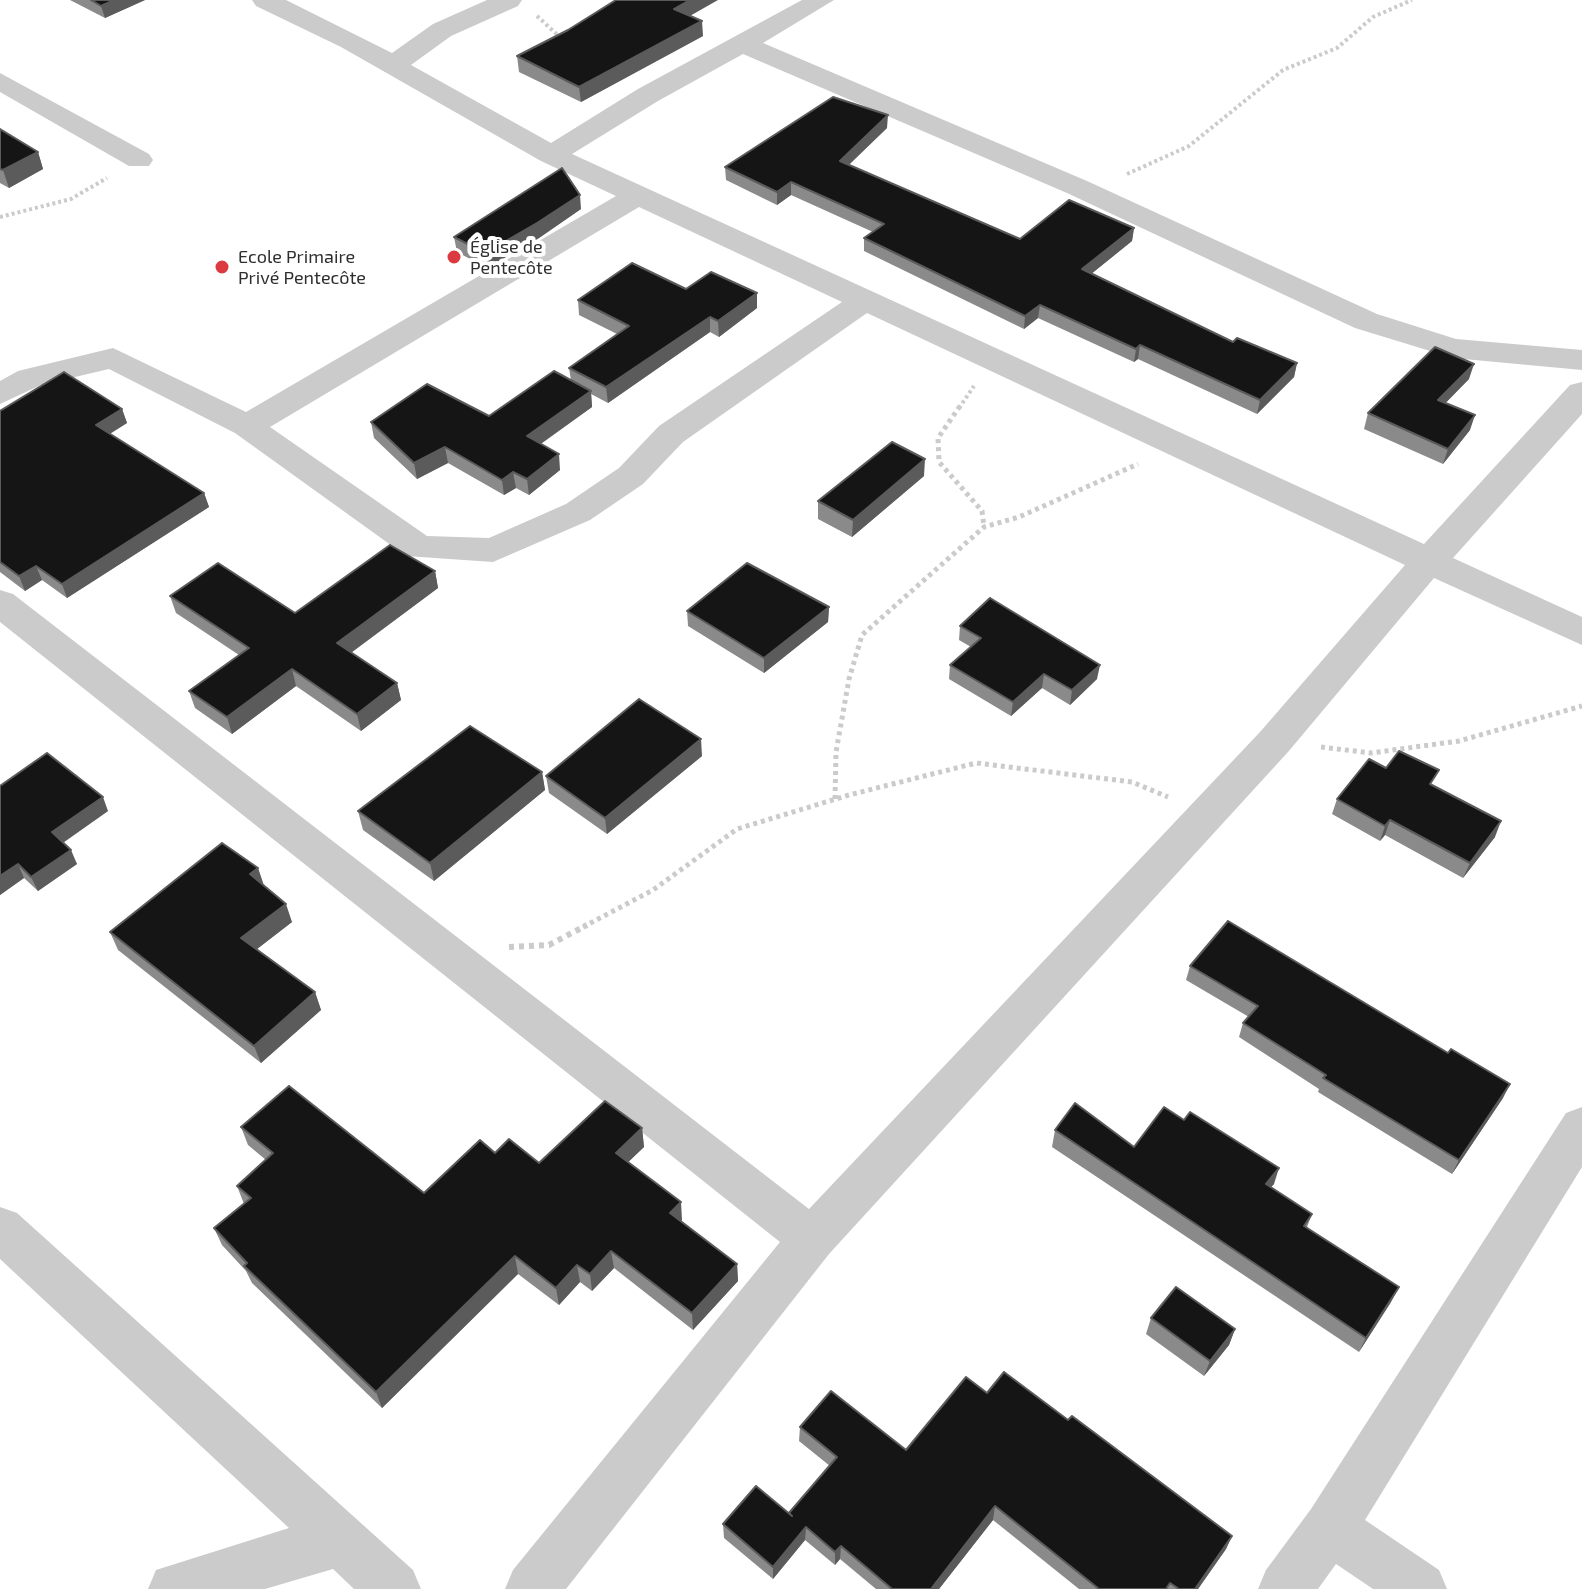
<!DOCTYPE html>
<html>
<head>
<meta charset="utf-8">
<style>
  body { margin:0 }
  canvas { display:block; background:#fff }
</style>
</head>
<body>
<canvas width="1582" height="1589"></canvas>
<script>
const g = document.querySelector('canvas').getContext('2d');
g.lineJoin = 'round';
function shape(rows) {
  const path = new Path2D();
  for (const r of rows) {
    path.moveTo(r[0], r[1]);
    for (let i = 2; i < r.length; i += 2) path.lineTo(r[i], r[i + 1]);
  }
  return path;
}
function strokePath(path, color, width, dash) {
  g.strokeStyle = color;
  g.lineWidth = width;
  g.lineCap = dash ? 'butt' : 'round';
  g.setLineDash(dash || []);
  g.stroke(path);
}
function fillPath(path, color) {
  g.fillStyle = color;
  g.fill(path, 'evenodd');
}
function write(font, color, halo, rows, align = 'center') {
  g.font = font + ' "Exo 2",sans-serif';
  g.lineWidth = 8;
  g.setLineDash([]);
  g.textBaseline = 'middle';
  g.strokeStyle = halo;
  g.fillStyle = color;
  for (const [text, x, y, turn = 0] of rows) {
    g.save();
    g.translate(x, y);
    g.rotate((+turn || 0) * Math.PI / 180);
    g.textAlign = isNaN(turn) ? turn : align;
    if (halo) g.strokeText(text, 0, 0);
    g.fillText(text, 0, 0);
    g.restore();
  }
}
const pathFar2 = shape([
  [537,16,562,39],
  [1127,174,1189,146,1283,70,1337,48,1373,17,1412,0],
  [0,217,71,199,107,178],
  [959,408,974,386]
]);
const pathFar1 = shape([
  [960,406,938,438,939,462,982,511,984,527],
  [1321,747,1371,753,1459,741,1582,706],
  [835,799,836,752,849,679,862,635,984,527,1019,517,1138,464],
  [583,927,653,890,737,829,849,795,976,763,1132,782,1168,797]
]);
const path = shape([
  [509,947,549,945,587,925]
]);
const minor = shape([
  [252,0,286,0,392,53,433,24,487,0,522,0,518,6,451,36,411,65,551,143,638,89,802,0,834,0,763,43,1087,181,1377,314,1456,339,1582,350,1582,370,1453,358,1355,328,1067,193,743,54,658,101,572,154,1424,544,1570,385,1582,382,1582,414,1453,558,1582,617,1582,645,1434,578,1288,752,829,1254,566,1589,505,1589,513,1570,780,1242,0,622,0,590,13,594,809,1209,1260,732,1405,565,867,313,683,442,643,484,590,520,493,562,406,556,235,433,109,369,41,385,0,404,0,381,18,371,113,348,246,412,616,196,541,161,341,47,256,6,252,0],
  [639,207,842,302,659,426,619,468,566,504,489,538,427,536,270,427,639,207],
  [0,73,149,154,153,160,149,166,129,166,0,92,0,73],
  [1582,1107,1582,1167,1365,1520,1439,1570,1447,1589,1373,1589,1336,1564,1318,1589,1258,1589,1266,1570,1311,1509,1566,1113,1582,1107],
  [0,1207,17,1213,413,1570,421,1589,354,1589,333,1569,265,1589,148,1589,156,1570,289,1528,0,1259,0,1207]
]);
const wall = shape([
  [70,0,145,0,105,18],
  [690,16,703,36,581,102,519,72,517,56],
  [887,128,849,165,1020,239,1134,228,1132,241,1091,274,1233,342,1297,363,1294,377,1257,414,1138,359,1134,362,1038,318,1024,329,864,251,864,238,873,232,791,195,777,205,726,180,725,167],
  [0,129,38,152,43,169,9,188,0,183],
  [581,209,539,238,487,268,457,252,454,237],
  [686,289,757,308,719,337,710,332,608,403,591,394,592,407,541,444,560,470,529,495,516,488,504,495,448,463,417,479,374,438,371,422,489,416,571,380,569,368,617,334,579,315,578,300],
  [1469,379,1445,403,1470,430,1443,464,1364,429,1368,413],
  [122,409,127,423,110,434,204,493,209,507,67,598,42,580,25,591,0,572,0,411],
  [924,476,852,537,818,519,818,501],
  [435,571,438,588,351,653,397,683,401,700,361,731,296,686,232,734,195,708,189,691,239,655,176,613,170,596,295,613],
  [829,607,828,622,764,673,688,626,687,611],
  [960,626,1097,679,1070,705,1042,688,1011,716,949,679,950,665,971,647,959,640],
  [702,756,607,834,549,793,546,776],
  [542,772,545,790,434,881,363,830,358,811],
  [0,786,108,811,63,843,77,864,38,891,24,878,0,895],
  [1433,786,1495,837,1463,878,1385,835,1380,841,1332,814,1337,799],
  [258,868,264,886,292,922,257,949,315,992,321,1010,261,1063,118,950,110,932],
  [1190,966,1503,1098,1452,1174,1318,1092,1319,1089,1239,1037,1243,1023,1249,1017,1186,980],
  [241,1127,424,1193,495,1153,539,1163,642,1128,644,1147,628,1162,682,1220,681,1221,737,1264,738,1281,693,1330,614,1268,592,1291,580,1282,559,1305,518,1274,382,1408,252,1283,246,1271,222,1245,214,1228,244,1204,237,1186,266,1160,248,1145],
  [1055,1130,1134,1147,1274,1184,1271,1187,1312,1214,1307,1227,1391,1302,1359,1352,1052,1147],
  [1151,1318,1235,1329,1229,1345,1204,1376,1146,1334],
  [987,1393,1068,1420,1232,1536,1226,1549,1198,1589,1079,1589,993,1520,939,1589,876,1589,840,1559,835,1565,805,1540,773,1579,724,1538,723,1524,789,1513,830,1466,799,1441,800,1427,906,1450]
]);
const shadedWall = shape([
  [114,0,145,0,105,18,101,6],
  [690,0,718,0,674,25,674,9],
  [702,21,703,36,581,102,579,87],
  [888,115,887,128,839,174,840,161],
  [38,152,43,169,9,188,3,170],
  [791,182,791,195,777,205,777,192],
  [580,195,581,209,539,238,487,268,485,253],
  [1134,228,1132,241,1080,283,1082,269],
  [757,293,757,308,719,337,718,321],
  [1040,305,1038,318,1024,329,1025,316],
  [710,317,710,332,608,403,606,387],
  [1140,345,1138,359,1134,362,1136,349],
  [1297,363,1294,377,1257,414,1260,400],
  [1474,364,1469,379,1433,416,1438,400],
  [591,391,592,407,529,452,527,436],
  [122,409,127,423,101,439,96,425],
  [1475,415,1470,430,1443,464,1448,449],
  [445,447,448,463,417,479,414,463],
  [559,454,560,470,529,495,527,479],
  [925,459,924,476,852,537,853,520],
  [513,472,516,488,504,495,502,480],
  [204,493,209,507,67,598,62,584],
  [36,566,42,580,25,591,19,576],
  [435,571,438,588,341,660,337,643],
  [829,607,828,622,764,673,764,658],
  [1100,665,1097,679,1070,705,1072,690],
  [292,669,296,686,232,734,227,717],
  [1044,674,1042,688,1011,716,1013,702],
  [397,683,401,700,361,731,357,714],
  [701,739,702,756,607,834,605,818],
  [542,772,545,790,434,881,430,863],
  [103,797,108,811,58,846,52,832],
  [1390,820,1385,835,1380,841,1385,826],
  [1501,821,1495,837,1463,878,1470,863],
  [71,850,77,864,38,891,31,877],
  [18,864,24,878,0,895,0,876],
  [258,868,264,886,250,874],
  [286,904,292,922,248,956,241,938],
  [315,992,321,1010,261,1063,254,1046],
  [1510,1084,1503,1098,1452,1174,1459,1160],
  [642,1128,644,1147,619,1171,616,1153],
  [1279,1168,1274,1184,1260,1199,1266,1184],
  [681,1202,682,1220,672,1231,670,1213],
  [611,1251,614,1268,592,1291,590,1274],
  [515,1256,518,1274,382,1408,376,1392],
  [737,1264,738,1281,693,1330,692,1313],
  [577,1265,580,1282,559,1305,556,1288],
  [1399,1287,1391,1302,1359,1352,1366,1338],
  [1235,1329,1229,1345,1204,1376,1210,1361],
  [995,1506,993,1520,939,1589,931,1589],
  [806,1527,805,1540,773,1579,773,1567],
  [1232,1536,1226,1549,1198,1589,1195,1589],
  [841,1546,840,1559,835,1565,835,1552]
]);
const building = shape([
  [91,0,114,0,101,6,91,0],
  [616,0,690,0,674,9,702,21,579,87,517,56,568,30,616,0],
  [833,97,888,115,840,161,1020,239,1069,200,1134,228,1082,269,1233,342,1237,338,1297,363,1260,400,1140,345,1136,349,1040,305,1025,316,864,238,884,224,791,182,777,192,725,167,833,97],
  [0,129,38,152,3,170,0,169,0,129],
  [562,168,580,195,537,223,485,253,454,237,562,168],
  [632,263,686,289,711,272,757,293,718,321,710,317,606,387,569,368,629,326,578,300,632,263],
  [1435,347,1474,364,1438,400,1475,415,1448,449,1368,413,1435,347],
  [554,371,591,391,527,436,559,454,527,479,513,472,502,480,445,447,414,463,371,422,427,384,489,416,554,371],
  [64,372,122,409,96,425,204,493,62,584,36,566,19,576,0,562,0,411,64,372],
  [892,442,925,459,853,520,818,501,892,442],
  [390,545,435,571,337,643,397,683,357,714,292,669,227,717,189,691,249,648,170,596,218,563,295,613,390,545],
  [747,563,829,607,764,658,687,611,747,563],
  [990,598,1100,665,1072,690,1044,674,1013,702,950,665,981,638,960,626,990,598],
  [639,699,701,739,605,818,546,776,639,699],
  [470,726,542,772,430,863,358,811,470,726],
  [1399,751,1439,770,1430,784,1501,821,1470,863,1390,820,1385,826,1337,799,1369,759,1386,768,1399,751],
  [47,753,103,797,52,832,71,850,31,877,18,864,0,876,0,786,47,753],
  [222,843,258,868,250,874,286,904,241,938,315,992,254,1046,110,932,222,843],
  [1228,921,1448,1053,1451,1049,1510,1084,1459,1160,1323,1078,1326,1075,1243,1023,1258,1006,1190,966,1228,921],
  [289,1086,424,1193,480,1140,495,1153,509,1139,539,1163,605,1101,642,1128,616,1153,681,1202,670,1213,737,1264,692,1313,611,1251,590,1274,577,1265,556,1288,515,1256,376,1392,244,1266,247,1263,214,1228,251,1198,237,1186,273,1153,241,1127,289,1086],
  [1075,1103,1134,1147,1164,1107,1184,1120,1190,1112,1279,1168,1266,1184,1312,1214,1304,1226,1399,1287,1366,1338,1055,1130,1075,1103],
  [1176,1287,1235,1329,1210,1361,1151,1318,1176,1287],
  [1004,1372,1068,1420,1072,1416,1232,1536,1195,1589,1179,1589,1170,1583,1166,1589,1099,1589,995,1506,931,1589,892,1589,841,1546,835,1552,806,1527,773,1567,723,1524,756,1486,792,1516,789,1513,837,1457,800,1427,831,1391,906,1450,966,1377,987,1393,1004,1372]
]);
const markers = [
  [454,257,8,"#db3a41"],
  [222,267,8,"#db3a41"]
];
const farPoinames = [
  ["Église de",470,247],
  ["Pentecôte",470,268],
  ["Ecole Primaire",238,257],
  ["Privé Pentecôte",238,278]
];
strokePath(pathFar2, '#cbcbcb', 4, [3, 3]);
strokePath(pathFar1, '#cbcbcb', 5, [4, 4]);
strokePath(path, '#cbcbcb', 6, [5, 5]);
fillPath(minor, '#cbcbcb');
fillPath(wall, '#8a8a8a');
fillPath(shadedWall, '#5b5b5b');
fillPath(building, '#151515');
strokePath(building, '#5b5b5b', 2);
for (const [x, y, r, color] of markers) {
  const dot = new Path2D();
  dot.arc(x, y, r, 0, 2 * Math.PI);
  g.fillStyle = color;
  g.fill(dot);
  strokePath(dot, '#fff', 3);
}
write('18px', '#2e2e2e', '#fff', farPoinames, 'left');
</script>
</body>
</html>
